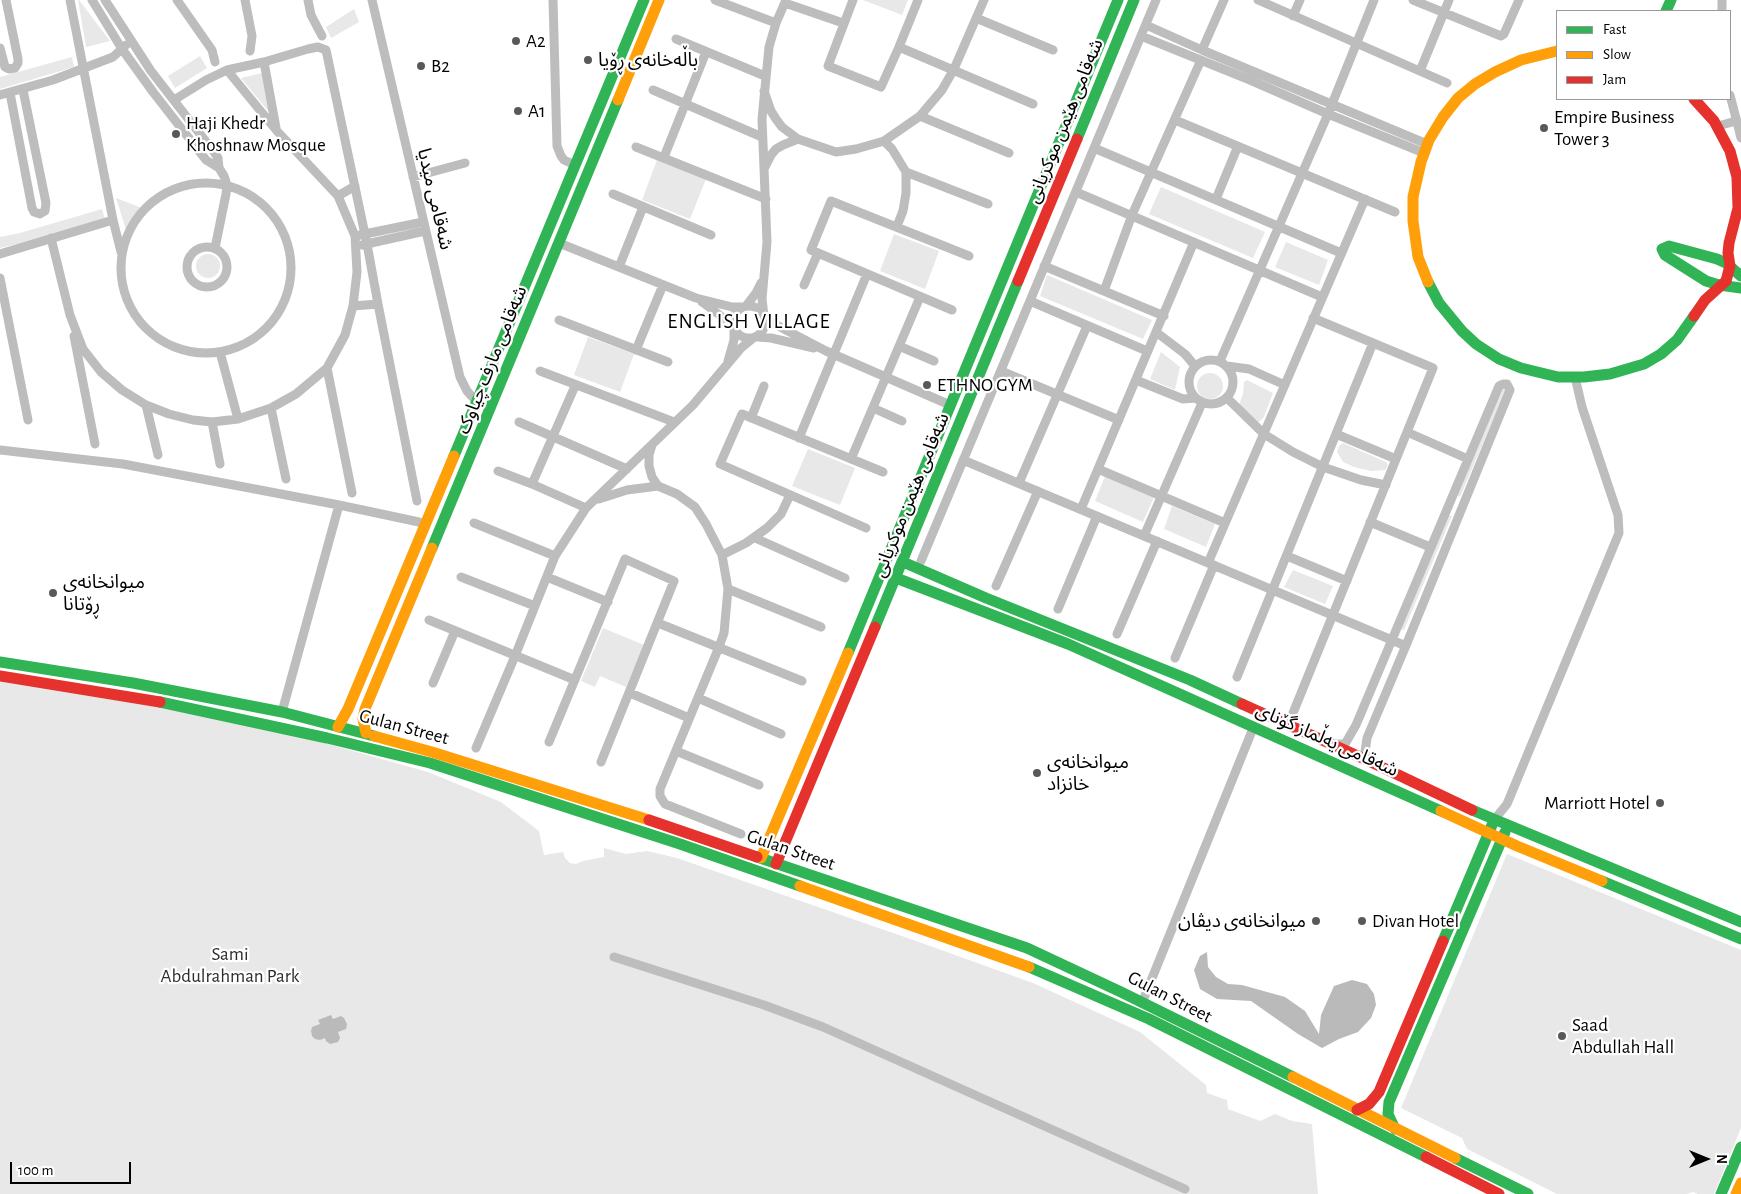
<!DOCTYPE html>
<html>
<head>
<meta charset="utf-8">
<style>
  body { margin:0 }
  #map { position:relative; width:1741px; height:1194px; overflow:hidden; background:#fff; font-family:"Alegreya Sans",sans-serif }
  canvas { display:block }
  .legend { position:absolute; left:1556px; top:10px; width:175px; height:90px; box-sizing:border-box; background:#fff; border:1px solid #999; margin:0; padding:6px 9px; list-style:none; font-size:15px; color:#000 }
  .legend li { display:flex; align-items:center; gap:10px; height:25px }
  .legend b { width:25px; border:1px solid #999 }
  .north { position:absolute; left:1681px; top:1134px; width:50px; height:50px; -webkit-text-stroke:4px #fff; paint-order:stroke; rotate:90deg; font-size:14px; font-weight:700; line-height:20px; text-align:center; color:#000 }
  .north::after { content:''; display:block; margin:auto; width:18px; height:22px; background:#000; clip-path:polygon(50% 0,100% 100%,50% 72%,0 100%) }
  .scale { position:absolute; left:10px; top:1162px; width:121px; height:22px; box-sizing:border-box; border:2px solid #000; border-top:0; padding-left:6px; font-size:15px; line-height:18px; white-space:nowrap; color:#000; -webkit-text-stroke:4px #fff; paint-order:stroke }
</style>
</head>
<body>
<div id="map">
<canvas width="1741" height="1194"></canvas>
<ul class="legend">
<li><b style="height:6px;background:#30b455"></b>Fast</li>
<li><b style="height:6px;background:#ff9f0a"></b>Slow</li>
<li><b style="height:6px;background:#e5322d"></b>Jam</li>
</ul>
<div class="north">N</div>
<div class="scale">100 m</div>
</div>
<script>
const g = document.querySelector('canvas').getContext('2d');
g.lineJoin = 'round';
function fillPath(path, color) {
  g.fillStyle = color;
  g.fill(path, 'evenodd');
}
function shape(rows) {
  const path = new Path2D();
  for (const r of rows) {
    if (r.length === 3) {
      path.moveTo(r[0] + r[2], r[1]);
      path.arc(r[0], r[1], r[2], 0, 2 * Math.PI);
      continue;
    }
    path.moveTo(r[0], r[1]);
    for (let i = 2; i < r.length; i += 2) path.lineTo(r[i], r[i + 1]);
  }
  return path;
}
function strokePath(path, color, width, dash) {
  g.strokeStyle = color;
  g.lineWidth = width;
  g.lineCap = dash ? 'butt' : 'round';
  g.setLineDash(dash || []);
  g.stroke(path);
}
function write(font, color, halo, rows, align = 'center') {
  g.font = font + ' "Alegreya Sans","Noto Sans Arabic",sans-serif';
  g.lineWidth = 4.5;
  g.setLineDash([]);
  g.textBaseline = 'middle';
  g.strokeStyle = halo;
  g.fillStyle = color;
  for (const [text, x, y, turn = 0] of rows) {
    g.save();
    g.translate(x, y);
    g.rotate((+turn || 0) * Math.PI / 180);
    g.textAlign = isNaN(turn) ? turn : align;
    if (halo) g.strokeText(text, 0, 0);
    g.fillText(text, 0, 0);
    g.restore();
  }
}
const green = shape([
  [78,0,79,0,110,41,86,47],
  [863,0,908,0,902,15],
  [354,9,359,22,331,38,326,27],
  [200,56,207,68,175,88,168,76],
  [72,57,74,67,0,89,0,77],
  [262,73,269,112,241,78],
  [657,160,706,179,690,219,642,200],
  [1161,187,1265,232,1253,258,1149,214],
  [116,198,142,208,127,233],
  [102,209,105,219,57,235,0,248,0,237,20,233],
  [894,234,939,251,925,289,880,271],
  [1286,242,1328,260,1319,285,1275,267],
  [208,266,12],
  [1047,275,1152,320,1143,339,1040,296],
  [588,337,634,354,620,392,574,375],
  [1161,352,1180,367,1175,390,1150,379],
  [1210,386,13],
  [1247,380,1273,393,1264,417,1259,422,1255,420,1239,405,1243,394,1244,382],
  [1502,385,1507,387,1460,497,1455,495],
  [1343,443,1386,462,1388,465,1385,470,1371,471,1354,467,1343,462,1337,452,1339,446],
  [808,449,855,468,840,505,792,486],
  [1105,476,1154,497,1143,522,1095,501],
  [1172,506,1215,524,1206,547,1164,529],
  [1448,515,1452,516,1404,630,1401,629],
  [1293,570,1333,586,1325,604,1284,587],
  [603,628,644,645,626,687,600,676,595,687,581,681],
  [0,676,52,683,321,742,428,772,501,802,539,831,544,855,563,852,565,858,570,863,576,864,583,861,604,857,604,848,626,854,647,851,677,858,919,942,1033,983,1140,1032,1206,1085,1207,1093,1227,1100,1228,1109,1260,1121,1275,1114,1292,1121,1312,1124,1318,1194,0,1194],
  [1507,854,1741,950,1741,1128,1714,1194,1698,1194,1693,1192,1687,1194,1557,1194,1467,1149,1462,1138,1401,1108]
]);
const water = shape([
  [1207,952,1208,967,1216,977,1228,984,1242,985,1285,997,1305,1011,1319,1034,1321,1015,1334,986,1352,980,1367,984,1374,994,1376,1005,1371,1018,1358,1032,1339,1039,1322,1048,1298,1034,1251,1001,1217,999,1200,989,1194,970,1200,956],
  [331,1015,333,1019,341,1016,344,1018,347,1024,346,1029,338,1032,340,1038,338,1042,330,1044,326,1041,325,1038,320,1040,315,1039,312,1036,311,1031,312,1027,320,1024,318,1020]
]);
const street = shape([
  [70,0,113,220,121,252],
  [92,0,122,49,153,92,206,160,219,168,224,176,227,185,226,194,215,248],
  [105,0,151,71,214,152,218,158,219,168],
  [177,0,212,50,215,62],
  [245,0,252,36,250,51],
  [308,0,311,15,322,36],
  [372,0,460,377,467,391,476,401],
  [553,0,557,146,561,156,564,160,575,165],
  [715,0,776,23],
  [853,0,828,66,881,87,899,47,918,0],
  [1258,0,1447,83],
  [1413,0,1501,36,1504,34,1519,0],
  [1722,0,1722,11],
  [785,3,843,23],
  [1293,16,1300,0],
  [976,18,1053,50],
  [1146,25,1202,50,1427,144],
  [1141,36,1250,80,1328,114,1424,153],
  [676,39,765,76],
  [899,47,1033,104],
  [0,48,5,67,9,69,15,68,18,63,18,59,6,0],
  [1202,50,1224,0],
  [264,62,276,128],
  [1420,71,1449,0],
  [653,90,762,137],
  [764,91,771,111,776,119,782,127,798,139,836,152,856,149,884,141,920,116,942,90,954,69,984,0],
  [10,93,32,208,34,212,40,214,45,211,46,203,23,90],
  [0,95,53,80,113,57,126,45],
  [1730,95,1741,138],
  [174,100,206,80,227,70,264,62,308,49,318,47,326,50,367,244,378,304,417,501],
  [920,116,1009,153],
  [1175,120,1395,212],
  [1718,126,1736,121],
  [884,141,892,149,906,172,906,193,903,211,897,226],
  [636,147,766,199],
  [1094,148,1341,253],
  [664,157,706,52],
  [765,167,771,155,776,149,783,145,798,139],
  [906,172,988,204],
  [413,177,465,163],
  [206,268,85],
  [1076,192,1322,297],
  [613,194,711,235],
  [338,196,355,186],
  [1216,199,1238,146],
  [360,235,423,222],
  [51,238,70,315,83,349,101,372,122,390,146,405,169,414,193,420,212,422,238,419,271,408,296,394,327,368,345,335,353,306,357,272,355,236,338,196,277,131,227,70],
  [559,243,696,298,732,307,742,307],
  [362,245,425,231],
  [207,267,20],
  [0,254,113,220],
  [1044,266,1164,316],
  [619,267,643,207],
  [0,278,28,420],
  [804,285,818,253],
  [1104,291,1132,215,1201,60],
  [1030,301,1147,351],
  [702,302,733,325],
  [749,322,16],
  [353,306,378,304],
  [746,306,756,293,761,283],
  [952,310,811,250,831,201,969,256],
  [764,316,762,299,767,242,762,119,769,47,776,23,786,0],
  [765,319,826,351,950,405],
  [559,320,668,362],
  [1156,332,1185,354,1195,366],
  [74,336,95,444],
  [757,337,771,338,814,348],
  [899,346,934,361],
  [636,350,663,285],
  [220,352,238,419],
  [1211,382,22],
  [728,361,734,340,734,329],
  [1220,361,1328,114,1374,0],
  [1227,366,1249,369,1285,385],
  [327,368,352,493],
  [540,371,674,422],
  [1001,371,1119,420],
  [1136,380,1183,399,1195,398],
  [1227,398,1264,434,1293,452,1323,467,1361,480,1386,485],
  [146,405,158,455],
  [271,408,286,479],
  [873,408,902,421],
  [751,418,764,386],
  [212,422,220,464],
  [519,422,627,469],
  [1407,432,1468,459],
  [1336,434,1396,459],
  [799,438,867,274],
  [652,445,649,455,649,466,652,477,658,486,677,494,695,507,706,524,722,555,728,589,724,633,719,647,660,789,660,796,665,804,741,834],
  [0,450,123,464,339,505,419,522,425,525],
  [851,459,920,297],
  [963,460,1406,646],
  [1098,469,1225,523],
  [498,471,532,484,586,508],
  [1019,483,1087,326],
  [532,484,575,386],
  [599,499,627,490,658,486],
  [1081,509,1194,242],
  [1370,522,1430,547],
  [474,523,555,556],
  [866,528,720,464,742,414,883,472],
  [1144,536,1202,403],
  [755,538,845,578],
  [722,555,746,543,767,528,781,514,790,495],
  [1287,556,1347,581],
  [921,561,1156,0],
  [1208,563,1365,199],
  [461,577,535,606],
  [547,577,608,602],
  [996,586,1038,491],
  [728,589,821,627],
  [1058,609,1097,516],
  [429,620,575,680],
  [658,623,802,681],
  [1117,634,1157,541],
  [1175,658,1214,565],
  [1237,677,1373,343],
  [433,683,455,631],
  [630,693,689,718],
  [698,698,781,734],
  [282,712,339,505],
  [1293,713,1433,368,1313,318],
  [549,742,625,559,674,581,601,762],
  [1334,744,1345,744,1356,725,1499,386,1503,384,1507,384,1510,390,1407,643,1367,738,1365,752,1369,761],
  [476,748,515,656,555,556,586,508,693,405,741,348,752,339],
  [676,751,759,785],
  [1494,820,1507,804,1619,533,1618,515,1582,407,1575,377],
  [614,957,764,1005,823,1027,1185,1189],
  [1142,1003,1254,726]
]);
const fast = shape([
  [1666,11,1671,0],
  [1077,139,1134,0],
  [1741,276,1726,263,1717,259,1669,246,1662,249,1665,255,1706,281,1719,285,1741,288],
  [1428,282,1439,303,1462,331,1476,344,1499,359,1521,368,1558,377,1584,377,1610,374,1644,364,1661,354,1677,340,1694,316],
  [454,456,644,0],
  [432,548,618,100],
  [903,562,986,598,1190,680,1242,704],
  [896,578,1068,644,1441,811],
  [875,627,1018,281],
  [848,653,1118,0],
  [0,662,133,683,282,712,374,736],
  [160,702,327,738,430,763,680,844,800,886],
  [1472,810,1741,922],
  [757,857,1027,948,1121,992,1293,1077],
  [1602,881,1741,939],
  [1443,941,1492,825],
  [1029,967,1149,1019,1426,1157],
  [1395,1129,1388,1114,1389,1102,1505,832],
  [1455,1158,1528,1194],
  [1721,1194,1741,1147]
]);
const slow = shape([
  [618,100,659,0],
  [1428,282,1418,257,1413,221,1413,197,1421,162,1429,140,1443,117,1458,98,1475,84,1495,72,1521,60,1557,51],
  [338,727,348,709,454,456],
  [366,733,363,719,365,709,432,548],
  [374,736,432,752,649,820],
  [1441,811,1517,846,1602,881],
  [761,858,848,653],
  [800,886,1029,967],
  [1293,1077,1455,1158],
  [1736,1194,1741,1183]
]);
const jam = shape([
  [1694,99,1714,121,1730,151,1737,177,1738,208,1729,243,1728,253,1730,266,1726,281,1705,300,1694,316],
  [1018,281,1077,139],
  [0,676,160,702],
  [1242,704,1369,761,1472,810],
  [649,820,757,857],
  [776,864,875,627],
  [1357,1110,1369,1104,1379,1092,1443,941],
  [1426,1157,1499,1194]
]);
const markers = [
  [516,41,5,"#595959"],
  [588,60,5,"#595959"],
  [421,66,5,"#595959"],
  [518,111,5,"#595959"],
  [1544,128,5,"#595959"],
  [176,134,5,"#595959"],
  [927,385,5,"#595959"],
  [53,593,5,"#595959"],
  [1037,773,5,"#595959"],
  [1660,803,5,"#595959"],
  [1316,921,5,"#595959"],
  [1362,921,5,"#595959"],
  [1562,1036,5,"#595959"]
];
const poiNames = [
  ["A2",526,41],
  ["باڵەخانەی ڕۆیا",598,60],
  ["B2",431,66],
  ["A1",528,111],
  ["Empire Business",1554,117],
  ["Tower 3",1554,139],
  ["Haji Khedr",186,123],
  ["Khoshnaw Mosque",186,145],
  ["ETHNO GYM",937,385],
  ["میوانخانەی",63,582],
  ["ڕۆتانا",63,604],
  ["میوانخانەی",1047,762],
  ["خانزاد",1047,784],
  ["Marriott Hotel",1650,803,"right"],
  ["میوانخانەی دیڤان",1306,921,"right"],
  ["Divan Hotel",1372,921],
  ["Saad",1572,1025],
  ["Abdullah Hall",1572,1047]
];
const streetNames = [
  ["شەقامی هێمن موکریانی",1065,121,-68],
  ["شەقامی میدیا",435,199,77],
  ["شەقامی مارف چیاوک",492,360,-68],
  ["شەقامی هێمن موکریانی",911,495,-68],
  ["Gulan Street",404,727,15],
  ["شەقامی یەڵماز گۆنای",1327,740,24],
  ["Gulan Street",791,850,19],
  ["Gulan Street",1170,997,27]
];
const parkNames = [
  ["Sami",230,954],
  ["Abdulrahman Park",230,976]
];
const quarterNames = [
  ["ENGLISH VILLAGE",749,322]
];
fillPath(green, '#e8e8e8');
fillPath(water, '#bababa');
strokePath(street, '#bdbdbd', 9);
strokePath(fast, '#30b455', 11);
strokePath(slow, '#ff9f0a', 11);
strokePath(jam, '#e5322d', 11);
for (const [x, y, r, color] of markers) {
  const dot = new Path2D();
  dot.arc(x, y, r, 0, 2 * Math.PI);
  g.fillStyle = color;
  g.fill(dot);
  strokePath(dot, '#fff', 2);
}
write('19px', '#000', '#fff', poiNames, 'left');
write('19px', '#000', '#fff', streetNames);
write('19px', '#2d2d2d', '#fff', parkNames);
g.letterSpacing = '1px';
write('21px', '#000', '#fff', quarterNames);
g.letterSpacing = '0px';
</script>
</body>
</html>
